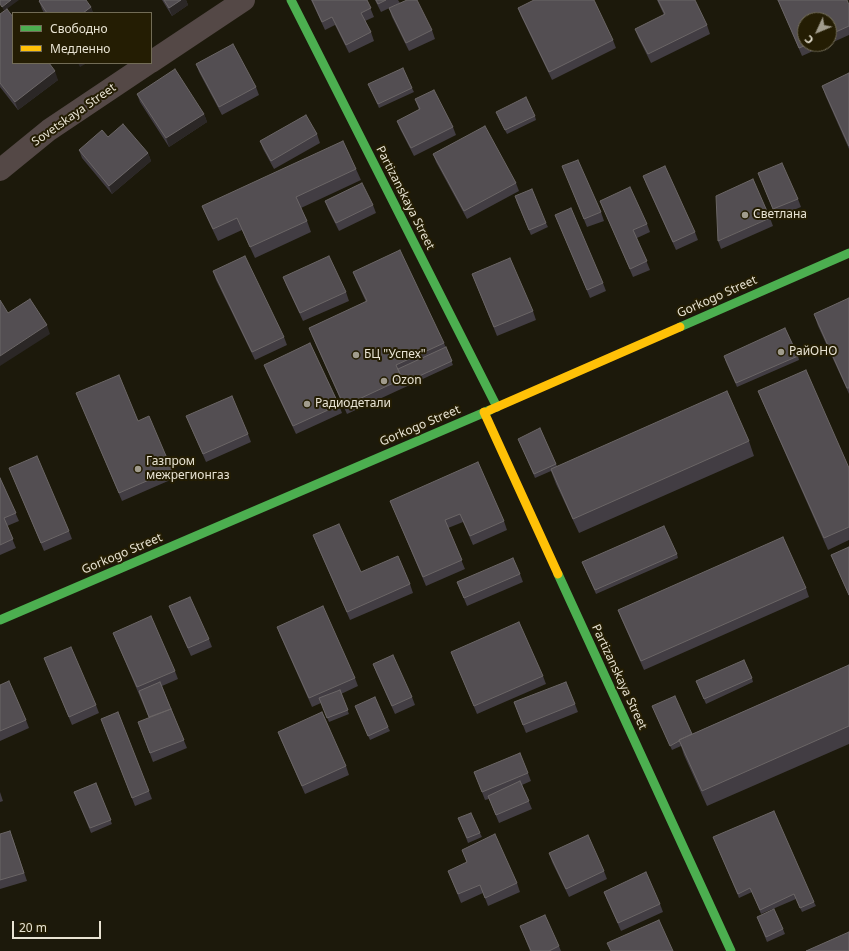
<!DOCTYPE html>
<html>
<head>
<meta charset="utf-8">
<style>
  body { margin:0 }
  #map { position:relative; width:849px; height:951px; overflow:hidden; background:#1c190b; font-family:"Noto Sans",sans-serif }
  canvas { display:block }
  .legend { position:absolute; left:12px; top:12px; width:140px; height:52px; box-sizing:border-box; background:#241d03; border:1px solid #726c56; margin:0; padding:5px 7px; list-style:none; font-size:12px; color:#e8e3d3 }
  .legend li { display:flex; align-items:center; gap:8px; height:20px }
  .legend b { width:20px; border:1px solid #726c56 }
  .north { position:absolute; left:797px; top:12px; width:40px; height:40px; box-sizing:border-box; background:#241d03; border:1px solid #726c56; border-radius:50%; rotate:226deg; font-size:11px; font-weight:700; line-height:16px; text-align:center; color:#e8e3d3 }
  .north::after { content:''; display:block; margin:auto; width:14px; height:18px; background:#a19c8d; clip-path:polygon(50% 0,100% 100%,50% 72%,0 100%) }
  .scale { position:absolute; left:12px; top:921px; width:89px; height:18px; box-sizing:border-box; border:2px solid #e8e3d3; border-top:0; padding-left:5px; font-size:12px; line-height:14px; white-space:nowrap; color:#e8e3d3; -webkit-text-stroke:3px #241d03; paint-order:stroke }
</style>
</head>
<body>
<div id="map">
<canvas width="849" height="951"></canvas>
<ul class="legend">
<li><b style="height:5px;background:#4caf50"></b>Свободно</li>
<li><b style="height:5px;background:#ffc107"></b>Медленно</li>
</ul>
<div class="north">С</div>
<div class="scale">20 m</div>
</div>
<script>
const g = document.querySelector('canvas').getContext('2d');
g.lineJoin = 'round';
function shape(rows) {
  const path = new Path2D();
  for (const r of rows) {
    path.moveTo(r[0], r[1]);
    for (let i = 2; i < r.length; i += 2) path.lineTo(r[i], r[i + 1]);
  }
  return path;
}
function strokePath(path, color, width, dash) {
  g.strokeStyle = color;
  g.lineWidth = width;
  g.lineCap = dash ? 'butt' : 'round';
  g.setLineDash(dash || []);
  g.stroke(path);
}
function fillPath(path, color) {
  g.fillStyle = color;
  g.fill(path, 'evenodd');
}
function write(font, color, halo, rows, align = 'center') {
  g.font = font + ' "Noto Sans",sans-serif';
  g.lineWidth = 4;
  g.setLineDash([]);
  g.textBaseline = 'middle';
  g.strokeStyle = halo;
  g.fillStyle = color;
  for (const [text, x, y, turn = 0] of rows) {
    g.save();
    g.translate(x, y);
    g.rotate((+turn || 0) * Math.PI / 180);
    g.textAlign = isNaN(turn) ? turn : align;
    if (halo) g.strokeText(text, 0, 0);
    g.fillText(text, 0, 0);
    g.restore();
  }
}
const street = shape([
  [151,62,244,0],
  [0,170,49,130,149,63]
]);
const fast = shape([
  [291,0,497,407],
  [680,327,849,253],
  [558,574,731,951],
  [0,620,490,410]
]);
const slow = shape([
  [490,410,680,327],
  [484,412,558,574]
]);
const wall = shape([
  [162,0,186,0,188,5,172,16],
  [311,0,367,0,374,17,365,21,371,32,374,41,349,53,335,25,325,30],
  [375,0,398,0,400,3,381,12],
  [657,0,707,25,710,34,651,63,638,37,635,29,664,15],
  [778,0,849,5,849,35,802,56],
  [829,20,829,44,805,44],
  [39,1,91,7,93,13,44,13,42,9],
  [389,8,432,30,435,39,409,51,392,17],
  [518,8,613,40,616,48,552,80,521,16],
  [0,14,58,80,18,110,0,87],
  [196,64,256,87,259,95,222,115,199,72],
  [849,73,849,149,826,97,822,86],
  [368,84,412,88,414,92,379,108],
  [137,94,204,114,207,122,169,147,140,102],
  [415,99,453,127,456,135,414,156,400,129,397,121,419,110],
  [496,112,535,116,536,120,507,134],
  [317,134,320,143,274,169,263,149,260,141],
  [108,137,148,153,151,161,112,194,82,158,79,150],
  [433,154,516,183,519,191,467,219,436,162],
  [562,166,601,212,604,221,587,227],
  [356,169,361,180,301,208,307,221,311,232,255,258,242,230,218,241,207,218,202,206],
  [758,173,798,199,801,207,776,217],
  [643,176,695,232,698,240,676,250,646,184],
  [516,200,546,223,548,227,531,235],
  [325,201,373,205,376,213,339,231,328,209],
  [600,201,647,224,650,232,637,238,650,270,633,277],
  [555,215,603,283,606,291,590,298],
  [770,218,773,226,721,249,718,241],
  [213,271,284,337,287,345,255,360,216,280],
  [353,272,444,343,453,365,347,414,312,336,309,328,366,302,356,280],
  [472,274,533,311,536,320,497,336],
  [283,277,346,292,349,301,303,321,286,285],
  [849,298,849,394,818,326,814,314],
  [798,356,799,360,737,387,725,360],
  [264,365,339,405,342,413,296,434,267,373],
  [758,391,849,468,849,540,828,550,763,403],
  [76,393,138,421,172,470,175,478,122,501],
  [186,416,248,434,251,442,206,462],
  [540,428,557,466,749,441,754,456,579,533,556,484,551,471,535,478,520,443],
  [9,468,69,531,72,539,44,551],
  [0,478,19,521,7,526,16,548,0,555],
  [390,501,504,521,507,530,473,545,463,522,448,528,465,569,426,586],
  [313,535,361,572,410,584,413,593,350,620,316,543],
  [849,547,849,596,831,555],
  [677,554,678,558,596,594,582,562],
  [520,574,523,582,467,606,457,582],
  [806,588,809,597,644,670,621,618,618,610],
  [169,606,209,639,212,647,191,656,172,614],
  [277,627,355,678,358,686,341,694,349,714,329,722,321,703,312,707,280,635],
  [113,633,175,671,178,679,162,686,187,748,153,762,141,730,149,718],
  [451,652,543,676,546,684,477,714],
  [44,658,96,705,99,713,72,725],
  [373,664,412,697,415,705,395,714,376,672],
  [849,665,849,744,707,806,684,755,681,746,672,750,652,706,692,734],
  [752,678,753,682,706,704,696,681],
  [0,685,26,720,29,728,0,741],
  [514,702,575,704,578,712,526,733],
  [355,706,388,727,390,731,370,740],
  [104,727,149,791,152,799,135,806],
  [278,732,346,766,349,775,305,794,281,740],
  [474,772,528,773,531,781,522,785,532,809,499,823,489,799,485,800],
  [96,783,112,824,91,833,74,792],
  [0,792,3,801,0,802],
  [460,822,480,833,482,837,468,843],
  [0,834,13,839,27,881,0,889],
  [713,837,814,902,816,906,802,912,796,899,761,914,752,892,739,898],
  [462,850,517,883,520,892,488,906,483,893,461,903,448,871,467,863],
  [549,853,604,871,607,879,569,897,552,862],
  [604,892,660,904,663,912,621,931,607,900],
  [757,917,783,929,785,934,767,942],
  [520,926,559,946,561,951,530,951]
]);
const shadedWall = shape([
  [11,0,19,0,4,11,2,7],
  [181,0,186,0,188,5,172,16,169,8],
  [91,7,93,13,83,13],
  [78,63,87,63,80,67],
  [55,71,58,80,18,110,15,102],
  [204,114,207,122,169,147,166,138],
  [148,153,151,161,112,194,109,186],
  [47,325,50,334,0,366,0,356]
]);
const building = shape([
  [0,0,11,0,2,7,0,4,0,0],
  [40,0,86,0,91,7,83,13,47,13,39,1,40,0],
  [164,0,181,0,169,8,164,0],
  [312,0,367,0,371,8,361,13,371,32,346,45,332,17,322,22,312,0],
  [376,0,386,0,378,4,376,0],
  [407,0,417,0,432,30,406,43,389,8,407,0],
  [534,0,594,0,613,40,549,72,518,8,534,0],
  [658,0,695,0,707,25,648,54,635,29,665,14,658,0],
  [778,0,847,0,849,5,849,26,829,35,829,20,805,20,805,44,809,44,799,48,778,0],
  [7,9,13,17,13,63,49,63,55,71,15,102,0,83,0,14,7,9],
  [233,44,256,87,219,107,196,64,233,44],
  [403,68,412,88,378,104,368,84,403,68],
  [175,69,204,114,166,138,137,94,175,69],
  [849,73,849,146,822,86,849,73],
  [434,90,453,127,411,148,397,121,420,109,415,99,434,90],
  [526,97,535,116,505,130,496,112,526,97],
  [306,115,317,134,271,161,260,141,306,115],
  [123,124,148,153,109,186,79,150,102,130,108,137,123,124],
  [485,126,516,183,464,211,433,154,485,126],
  [343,141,356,169,296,197,307,221,250,247,237,218,213,229,202,206,343,141],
  [578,160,601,212,584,219,562,166,578,160],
  [782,163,798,199,773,209,758,173,782,163],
  [665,166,695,232,673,242,643,176,665,166],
  [753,179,770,218,718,241,716,196,753,179],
  [362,183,373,205,336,223,325,201,362,183],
  [630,187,647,224,633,230,647,261,630,269,600,201,630,187],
  [532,189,546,223,529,230,515,196,532,189],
  [571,208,603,283,587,290,555,215,571,208],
  [400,250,444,343,396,365,402,379,344,406,309,328,367,301,353,272,400,250],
  [245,256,284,337,252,352,213,271,245,256],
  [329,256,346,292,300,313,283,277,329,256],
  [510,258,533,311,494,327,472,274,510,258],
  [849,298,849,388,847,388,814,314,849,298],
  [30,299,47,325,0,356,0,300,8,313,30,299],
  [785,328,798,356,736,383,724,356,785,328],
  [310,343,339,405,293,426,264,365,310,343],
  [446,347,452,361,404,383,398,369,446,347],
  [806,370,849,468,849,527,824,538,758,391,806,370],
  [119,375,138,421,149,416,172,470,119,493,76,393,119,375],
  [727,391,749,441,573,519,551,469,727,391],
  [232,396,248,434,203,454,186,416,232,396],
  [540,428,556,464,534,474,518,439,540,428],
  [37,456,69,531,41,543,9,468,37,456],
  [478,462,504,521,470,536,460,514,445,520,462,560,423,577,390,501,478,462],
  [0,478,16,513,4,518,13,539,0,545,0,478],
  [339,524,361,572,398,556,410,584,347,612,313,535,339,524],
  [664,526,677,554,595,590,582,562,664,526],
  [783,537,806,588,641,661,618,610,783,537],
  [849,547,849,595,831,555,849,547],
  [513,558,520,574,464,598,457,582,513,558],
  [190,597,209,639,188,648,169,606,190,597],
  [323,606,355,678,309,698,277,627,323,606],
  [151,616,175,671,137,687,113,633,151,616],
  [519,622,543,676,474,706,451,652,519,622],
  [71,647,96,705,69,717,44,658,71,647],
  [393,655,412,697,392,706,373,664,393,655],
  [744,660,752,678,704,699,696,681,744,660],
  [849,665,849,726,702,791,679,740,849,665],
  [9,681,26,720,0,731,0,685,9,681],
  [160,682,171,709,149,717,139,691,160,682],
  [566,682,575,704,523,725,514,702,566,682],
  [340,690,348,710,327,718,319,698,340,690],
  [675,696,692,734,679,740,679,741,670,746,652,706,675,696],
  [375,697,388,727,368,736,355,706,375,697],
  [171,709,184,740,150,753,138,722,171,709],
  [118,712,149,791,132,798,101,719,118,712],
  [322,712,346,766,302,786,278,732,322,712],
  [520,753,528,773,482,792,474,772,520,753],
  [520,781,529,801,496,815,488,796,520,781],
  [96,783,111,820,90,828,74,792,96,783],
  [774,811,814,902,800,908,794,894,760,910,750,888,738,894,713,837,774,811],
  [471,813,480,833,467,838,458,818,471,813],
  [10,831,24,873,0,880,0,834,10,831],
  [495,834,517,883,485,898,480,885,458,894,448,871,467,862,462,850,495,834],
  [588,835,604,871,566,889,549,853,588,835],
  [646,872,660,904,618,923,604,892,646,872],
  [774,909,783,929,766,937,757,917,774,909],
  [545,915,559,946,549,951,531,951,520,926,545,915],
  [659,920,673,951,611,951,607,943,659,920],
  [849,932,849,951,806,951,849,932]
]);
const markers = [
  [745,215,4,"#a19c8d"],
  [781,352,4,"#a19c8d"],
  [356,355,4,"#a19c8d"],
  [384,381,4,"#a19c8d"],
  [307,404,4,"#a19c8d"],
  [138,469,4,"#a19c8d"]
];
const streetNames = [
  ["Sovetskaya Street",74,115,-35],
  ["Partizanskaya Street",405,198,63],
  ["Gorkogo Street",717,297,-24],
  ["Gorkogo Street",420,426,-23],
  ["Gorkogo Street",122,554,-23],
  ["Partizanskaya Street",619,677,65]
];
const poiNames = [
  ["Светлана",753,215],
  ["РайОНО",789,352],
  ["БЦ \"Успех\"",364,355],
  ["Ozon",392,381],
  ["Радиодетали",315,404],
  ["Газпром",146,462],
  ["межрегионгаз",146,476]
];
strokePath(street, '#544846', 22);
strokePath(fast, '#4caf50', 9);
strokePath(slow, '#ffc107', 9);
fillPath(wall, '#423d43');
fillPath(shadedWall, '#2b2726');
fillPath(building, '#534e52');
strokePath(building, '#6b6666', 1);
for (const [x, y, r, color] of markers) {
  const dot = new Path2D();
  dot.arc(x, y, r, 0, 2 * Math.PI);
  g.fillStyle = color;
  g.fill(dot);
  strokePath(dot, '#241d03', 1.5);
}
write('12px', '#e8e3d3', '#241d03', streetNames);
write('12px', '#e8e3d3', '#241d03', poiNames, 'left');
</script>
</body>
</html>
